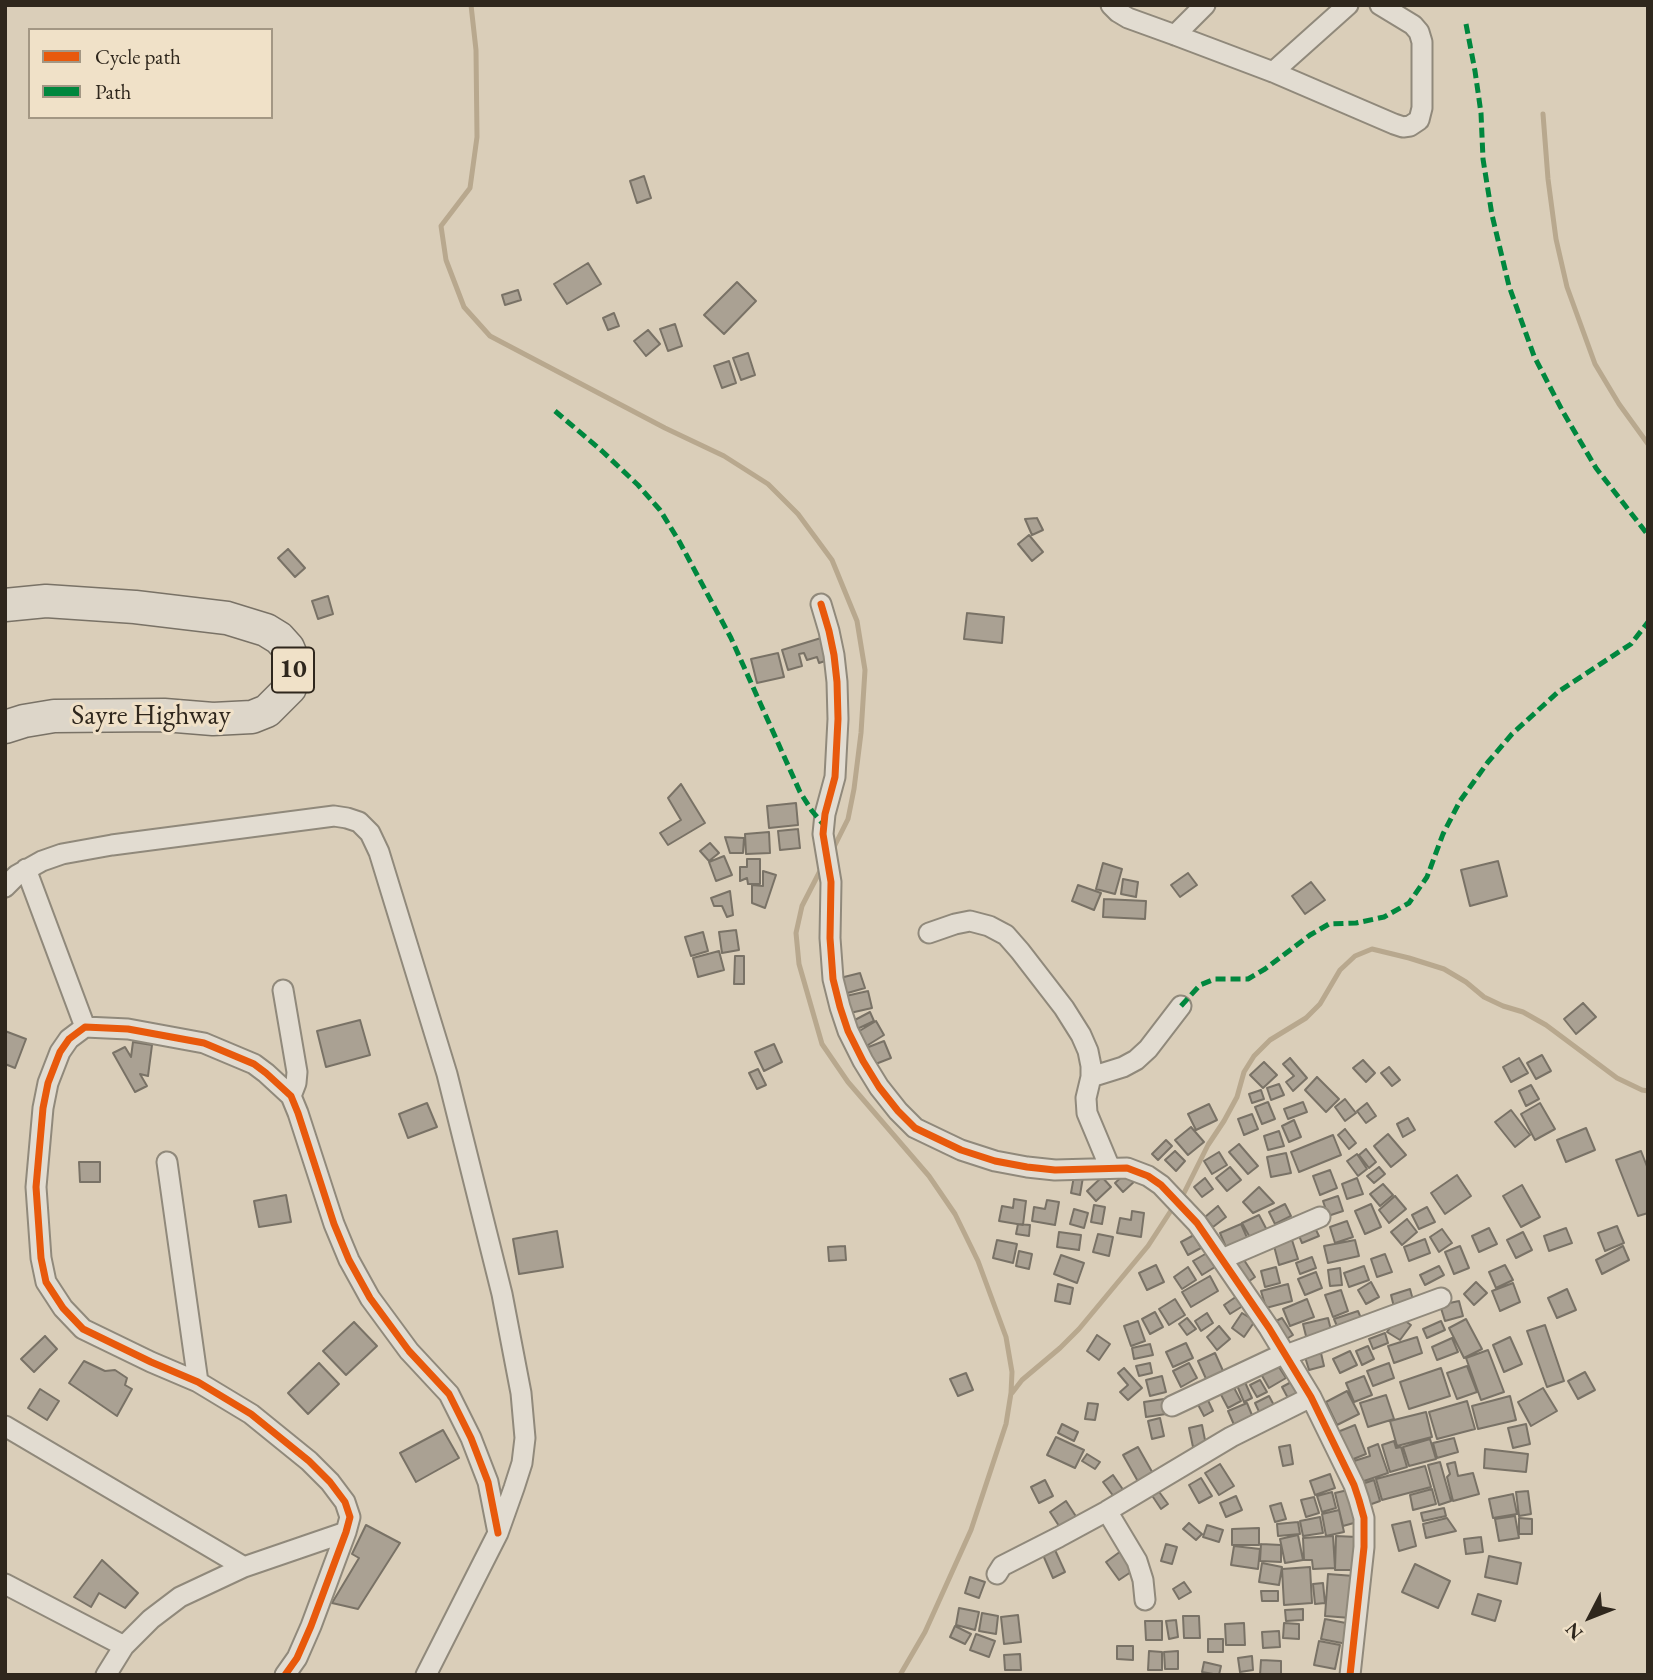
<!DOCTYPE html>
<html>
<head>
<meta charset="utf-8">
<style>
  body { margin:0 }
  #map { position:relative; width:1653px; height:1680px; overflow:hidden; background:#daceb9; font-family:"EB Garamond",serif }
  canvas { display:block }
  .frame { position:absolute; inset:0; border:7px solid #2f271d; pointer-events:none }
  .legend { position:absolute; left:28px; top:28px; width:245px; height:91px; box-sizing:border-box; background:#f0e1c8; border:2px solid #a39784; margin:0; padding:9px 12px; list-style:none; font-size:21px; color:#2f271d }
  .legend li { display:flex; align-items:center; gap:14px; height:35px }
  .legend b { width:35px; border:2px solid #a39784 }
  .north { position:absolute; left:1555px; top:1582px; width:70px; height:70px; -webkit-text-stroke:5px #f0e1c8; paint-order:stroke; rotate:228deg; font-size:19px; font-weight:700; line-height:28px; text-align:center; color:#2f271d }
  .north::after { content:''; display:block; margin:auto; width:24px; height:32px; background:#2f271d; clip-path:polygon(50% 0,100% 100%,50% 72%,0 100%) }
</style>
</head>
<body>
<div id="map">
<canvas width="1653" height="1680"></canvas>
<div class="frame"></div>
<ul class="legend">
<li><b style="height:9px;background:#e8590c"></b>Cycle path</li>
<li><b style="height:9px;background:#00873e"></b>Path</li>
</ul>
<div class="north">N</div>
</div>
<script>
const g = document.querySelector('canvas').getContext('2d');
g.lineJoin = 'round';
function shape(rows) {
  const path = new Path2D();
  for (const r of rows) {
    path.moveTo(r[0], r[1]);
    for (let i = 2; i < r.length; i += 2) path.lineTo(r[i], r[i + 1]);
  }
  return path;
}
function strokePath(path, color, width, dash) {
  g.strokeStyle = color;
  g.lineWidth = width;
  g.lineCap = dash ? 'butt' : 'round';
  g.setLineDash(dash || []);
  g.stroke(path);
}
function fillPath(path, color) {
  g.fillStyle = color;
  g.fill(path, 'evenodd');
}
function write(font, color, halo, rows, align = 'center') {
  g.font = font + ' "EB Garamond",serif';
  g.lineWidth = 6;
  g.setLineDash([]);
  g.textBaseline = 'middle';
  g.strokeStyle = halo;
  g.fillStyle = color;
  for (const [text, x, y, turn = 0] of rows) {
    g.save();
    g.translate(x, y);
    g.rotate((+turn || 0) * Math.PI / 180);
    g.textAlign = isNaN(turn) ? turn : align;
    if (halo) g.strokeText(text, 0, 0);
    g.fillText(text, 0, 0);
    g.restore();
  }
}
const stream = shape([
  [471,5,476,50,477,137,470,188,441,226,446,260,464,307,490,336,665,428,724,456,768,484,798,514,832,560,857,621,865,670,861,733,854,789,848,819,834,847],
  [1543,114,1548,179,1556,239,1567,287,1595,364,1619,404,1648,444],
  [821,869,802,906,796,933,799,964,822,1044,848,1082,929,1176,955,1214,978,1261,1006,1337,1012,1372,1011,1393,1006,1424,971,1530,925,1632,900,1675],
  [1183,1195,1208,1145,1224,1121,1237,1097,1244,1072,1254,1056,1270,1040,1306,1018,1320,1004,1340,970,1355,956,1372,949,1409,958,1444,969,1466,982,1484,997,1503,1006,1523,1012,1546,1025,1617,1078,1642,1090,1648,1091],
  [1012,1393,1022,1380,1060,1348,1079,1329,1148,1246,1174,1206]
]);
const building = shape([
  [644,176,651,198,637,203,630,181,644,176],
  [588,263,601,284,567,304,554,284,588,263],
  [737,282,756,301,724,334,704,315,737,282],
  [518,290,521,300,505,305,502,295,518,290],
  [614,313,619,326,608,330,603,318,614,313],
  [675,324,682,346,668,351,660,329,675,324],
  [648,330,660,344,646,356,634,341,648,330],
  [748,353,755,375,741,380,733,358,748,353],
  [729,361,736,383,722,388,714,366,729,361],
  [1037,518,1043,530,1032,535,1025,519,1037,518],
  [1029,535,1043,552,1032,561,1018,544,1029,535],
  [288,549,305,568,295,577,278,558,288,549],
  [328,596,333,614,318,619,312,601,328,596],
  [967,613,1004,617,1002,643,964,639,967,613],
  [821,638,828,660,819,663,817,657,807,660,804,653,799,654,802,666,788,670,782,650,821,638],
  [778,653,784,677,757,683,751,659,778,653],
  [681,784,705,823,668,845,660,833,681,820,668,798,681,784],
  [796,803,798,825,769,828,767,806,796,803],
  [798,829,800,848,780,850,778,831,798,829],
  [769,832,770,853,746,854,745,834,769,832],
  [725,837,744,838,743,853,730,853,725,837],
  [710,843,719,853,709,861,700,851,710,843],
  [724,856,732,875,716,881,709,862,724,856],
  [747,859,760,859,760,884,748,884,747,878,740,881,740,867,747,867,747,859],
  [1498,861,1507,896,1470,906,1461,870,1498,861],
  [1103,863,1122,869,1115,894,1096,889,1103,863],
  [763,871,776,875,765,908,752,903,752,885,763,886,763,871],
  [1188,873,1197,885,1180,897,1171,885,1188,873],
  [1123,879,1138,882,1136,897,1121,894,1123,879],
  [1311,882,1325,900,1305,914,1292,896,1311,882],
  [1078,885,1101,893,1094,910,1072,901,1078,885],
  [730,891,733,915,727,917,722,906,714,906,711,898,730,891],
  [1104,899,1146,901,1145,919,1103,917,1104,899],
  [736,930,739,950,722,953,719,932,736,930],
  [703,932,708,951,691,956,685,937,703,932],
  [719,951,724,970,698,977,693,958,719,951],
  [735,956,744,956,744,984,734,984,735,956],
  [860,973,865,988,844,994,840,978,860,973],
  [868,991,872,1008,850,1013,846,996,868,991],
  [1583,1003,1596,1017,1576,1034,1564,1019,1583,1003],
  [870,1012,874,1021,855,1030,851,1022,870,1012],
  [360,1020,370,1055,326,1067,317,1031,360,1020],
  [876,1021,884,1035,860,1050,856,1033,876,1021],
  [5,1031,26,1039,15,1068,5,1064,5,1031],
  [884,1041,891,1058,873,1065,866,1048,884,1041],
  [133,1042,152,1045,148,1076,140,1074,147,1086,135,1092,113,1053,125,1047,131,1057,133,1042],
  [774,1044,782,1062,764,1071,755,1052,774,1044],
  [1542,1055,1551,1071,1536,1079,1527,1063,1542,1055],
  [1290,1058,1307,1078,1293,1091,1286,1082,1294,1076,1283,1064,1290,1058],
  [1519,1058,1528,1073,1511,1082,1503,1067,1519,1058],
  [1363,1060,1375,1073,1366,1082,1353,1068,1363,1060],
  [1264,1062,1277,1075,1263,1088,1250,1075,1264,1062],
  [1389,1067,1400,1080,1392,1086,1381,1073,1389,1067],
  [758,1069,766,1085,757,1089,749,1073,758,1069],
  [1317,1077,1339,1099,1326,1112,1305,1090,1317,1077],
  [1279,1084,1284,1095,1271,1100,1267,1088,1279,1084],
  [1531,1085,1539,1099,1526,1106,1519,1091,1531,1085],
  [1261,1090,1264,1099,1252,1103,1249,1094,1261,1090],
  [1345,1099,1356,1113,1345,1121,1335,1107,1345,1099],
  [1268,1102,1275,1119,1262,1124,1255,1107,1268,1102],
  [1303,1102,1307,1112,1288,1119,1284,1109,1303,1102],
  [427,1103,437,1127,408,1138,399,1114,427,1103],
  [1367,1103,1376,1116,1366,1123,1357,1111,1367,1103],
  [1540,1103,1555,1129,1535,1140,1521,1114,1540,1103],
  [1209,1104,1217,1120,1196,1130,1188,1114,1209,1104],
  [1511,1110,1530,1135,1515,1147,1495,1122,1511,1110],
  [1252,1114,1258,1129,1244,1135,1238,1119,1252,1114],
  [1408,1118,1415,1130,1403,1137,1397,1124,1408,1118],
  [1294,1120,1301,1137,1289,1142,1282,1126,1294,1120],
  [1191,1127,1204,1142,1188,1155,1175,1140,1191,1127],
  [1586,1128,1595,1150,1566,1162,1557,1140,1586,1128],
  [1345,1129,1356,1143,1349,1149,1338,1135,1345,1129],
  [1279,1131,1284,1146,1268,1150,1264,1136,1279,1131],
  [1388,1134,1406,1155,1391,1167,1374,1146,1388,1134],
  [1333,1135,1341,1155,1299,1172,1291,1152,1333,1135],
  [1166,1140,1172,1146,1158,1160,1152,1154,1166,1140],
  [1239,1144,1258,1166,1248,1174,1229,1152,1239,1144],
  [1366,1149,1376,1162,1369,1168,1359,1155,1366,1149],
  [1175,1151,1185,1161,1176,1171,1165,1160,1175,1151],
  [1641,1151,1648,1169,1648,1213,1638,1216,1616,1160,1641,1151],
  [1219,1152,1227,1165,1212,1174,1204,1161,1219,1152],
  [1286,1153,1291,1173,1271,1177,1267,1157,1286,1153],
  [1357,1154,1367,1169,1358,1176,1347,1161,1357,1154],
  [79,1162,100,1162,100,1182,80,1182,79,1162],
  [1230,1167,1241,1180,1227,1191,1216,1178,1230,1167],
  [1379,1167,1385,1174,1374,1183,1367,1176,1379,1167],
  [1330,1170,1337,1188,1320,1195,1313,1176,1330,1170],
  [1128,1171,1136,1180,1123,1192,1115,1183,1128,1171],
  [1457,1175,1471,1196,1445,1214,1431,1193,1457,1175],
  [1074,1176,1083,1177,1080,1195,1071,1193,1074,1176],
  [1102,1177,1111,1187,1096,1201,1087,1191,1102,1177],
  [1205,1178,1213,1189,1202,1197,1194,1187,1205,1178],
  [1357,1178,1363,1194,1347,1199,1342,1184,1357,1178],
  [1383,1184,1393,1195,1380,1206,1370,1194,1383,1184],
  [1522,1185,1540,1217,1521,1227,1503,1196,1522,1185],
  [1259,1187,1274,1203,1253,1213,1243,1202,1259,1187],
  [286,1195,291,1222,259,1227,254,1201,286,1195],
  [1338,1196,1343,1211,1328,1216,1323,1201,1338,1196],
  [1395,1196,1406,1209,1389,1223,1379,1210,1395,1196],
  [1014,1199,1026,1201,1023,1225,999,1221,1002,1206,1013,1208,1014,1199],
  [1047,1200,1059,1202,1055,1225,1032,1221,1034,1207,1045,1209,1047,1200],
  [1285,1204,1291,1216,1275,1224,1269,1212,1285,1204],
  [1371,1204,1381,1227,1365,1234,1355,1211,1371,1204],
  [1094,1205,1105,1207,1102,1224,1091,1222,1094,1205],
  [1218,1206,1226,1217,1213,1227,1205,1217,1218,1206],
  [1427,1207,1435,1222,1419,1229,1412,1215,1427,1207],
  [1074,1209,1088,1213,1084,1228,1070,1224,1074,1209],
  [1132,1211,1144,1213,1141,1237,1117,1233,1120,1218,1131,1220,1132,1211],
  [1259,1215,1269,1234,1253,1243,1242,1223,1259,1215],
  [1407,1219,1417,1232,1402,1245,1391,1232,1407,1219],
  [1347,1221,1353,1237,1335,1243,1330,1227,1347,1221],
  [1018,1224,1030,1225,1029,1236,1016,1234,1018,1224],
  [1241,1224,1249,1242,1228,1252,1220,1233,1241,1224],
  [1313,1224,1319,1236,1302,1243,1297,1231,1313,1224],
  [1617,1226,1624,1243,1605,1251,1598,1233,1617,1226],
  [1489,1228,1497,1244,1479,1252,1472,1236,1489,1228],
  [1566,1228,1572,1243,1549,1251,1544,1236,1566,1228],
  [1442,1229,1452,1243,1439,1252,1430,1237,1442,1229],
  [557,1231,563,1267,519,1274,513,1239,557,1231],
  [1059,1232,1081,1235,1079,1250,1057,1247,1059,1232],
  [1523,1232,1532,1250,1516,1258,1507,1240,1523,1232],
  [1098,1234,1113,1237,1109,1256,1093,1252,1098,1234],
  [1194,1235,1201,1248,1188,1255,1181,1242,1194,1235],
  [1425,1239,1430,1253,1409,1261,1404,1247,1425,1239],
  [997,1240,1017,1244,1013,1263,993,1258,997,1240],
  [1292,1240,1298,1259,1279,1265,1274,1246,1292,1240],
  [1355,1240,1359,1256,1328,1263,1324,1246,1355,1240],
  [845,1246,846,1260,829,1261,828,1247,845,1246],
  [1460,1246,1469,1268,1454,1274,1445,1252,1460,1246],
  [1623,1246,1629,1260,1602,1274,1596,1260,1623,1246],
  [1019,1251,1032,1254,1029,1269,1016,1266,1019,1251],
  [1207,1253,1215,1267,1202,1275,1193,1261,1207,1253],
  [1385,1254,1392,1272,1377,1277,1371,1259,1385,1254],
  [1061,1255,1084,1263,1077,1283,1054,1274,1061,1255],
  [1312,1257,1316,1268,1300,1274,1296,1263,1312,1257],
  [1244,1260,1255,1277,1248,1282,1237,1264,1244,1260],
  [1156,1265,1164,1282,1147,1290,1139,1273,1156,1265],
  [1505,1265,1513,1280,1496,1288,1489,1272,1505,1265],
  [1364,1266,1369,1280,1349,1287,1344,1273,1364,1266],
  [1439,1266,1444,1275,1425,1285,1420,1275,1439,1266],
  [1188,1267,1196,1280,1182,1289,1174,1277,1188,1267],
  [1276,1267,1280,1283,1265,1287,1261,1271,1276,1267],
  [1340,1268,1342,1285,1330,1286,1328,1270,1340,1268],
  [1316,1272,1322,1288,1305,1295,1298,1279,1316,1272],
  [1210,1276,1218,1291,1191,1307,1182,1292,1210,1276],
  [1371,1282,1379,1297,1366,1304,1358,1290,1371,1282],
  [1476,1282,1487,1293,1474,1305,1464,1294,1476,1282],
  [1513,1283,1520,1302,1500,1311,1492,1291,1513,1283],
  [1058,1284,1073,1288,1070,1304,1055,1301,1058,1284],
  [1288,1284,1292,1301,1266,1308,1261,1291,1288,1284],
  [1410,1289,1413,1300,1394,1307,1391,1295,1410,1289],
  [1567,1289,1576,1310,1557,1318,1548,1298,1567,1289],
  [1341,1290,1348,1311,1333,1317,1325,1295,1341,1290],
  [1240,1294,1246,1304,1230,1314,1224,1305,1240,1294],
  [1175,1299,1185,1315,1169,1325,1159,1309,1175,1299],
  [1307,1299,1314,1317,1290,1326,1283,1309,1307,1299],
  [1459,1301,1463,1316,1445,1321,1440,1305,1459,1301],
  [1358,1311,1363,1323,1339,1331,1334,1319,1358,1311],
  [1155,1312,1163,1327,1150,1334,1142,1319,1155,1312],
  [1207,1313,1213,1323,1201,1331,1195,1321,1207,1313],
  [1242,1313,1255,1321,1244,1337,1232,1328,1242,1313],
  [1398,1316,1411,1325,1400,1340,1387,1332,1398,1316],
  [1187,1318,1196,1329,1187,1335,1179,1324,1187,1318],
  [1282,1318,1293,1335,1285,1340,1274,1322,1282,1318],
  [1328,1318,1332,1334,1307,1340,1303,1324,1328,1318],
  [1466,1319,1482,1349,1464,1358,1449,1328,1466,1319],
  [1138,1321,1145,1341,1131,1346,1124,1326,1138,1321],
  [1441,1321,1445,1330,1427,1338,1423,1329,1441,1321],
  [354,1322,377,1346,346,1375,323,1351,354,1322],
  [1545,1325,1564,1381,1547,1387,1527,1331,1545,1325],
  [1219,1326,1230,1339,1217,1350,1207,1337,1219,1326],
  [1385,1333,1388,1343,1373,1349,1369,1339,1385,1333],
  [1097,1335,1110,1344,1099,1360,1087,1351,1097,1335],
  [45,1336,57,1349,34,1372,21,1359,45,1336],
  [1417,1337,1422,1353,1394,1363,1388,1346,1417,1337],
  [1510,1337,1522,1364,1504,1372,1493,1345,1510,1337],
  [1452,1338,1458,1352,1437,1360,1432,1347,1452,1338],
  [1186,1343,1193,1358,1173,1367,1166,1352,1186,1343],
  [1150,1344,1153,1355,1134,1359,1132,1348,1150,1344],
  [1368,1346,1374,1359,1362,1365,1356,1351,1368,1346],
  [1488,1350,1504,1392,1481,1400,1466,1358,1488,1350],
  [1350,1351,1357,1365,1340,1373,1333,1359,1350,1351],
  [1215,1353,1224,1373,1207,1381,1198,1361,1215,1353],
  [1321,1353,1324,1366,1309,1370,1305,1357,1321,1353],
  [84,1361,105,1371,115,1370,127,1378,125,1385,132,1389,117,1416,69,1383,84,1361],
  [319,1363,339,1384,308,1414,288,1393,319,1363],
  [1150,1363,1152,1373,1139,1376,1136,1366,1150,1363],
  [1189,1363,1197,1378,1181,1387,1173,1371,1189,1363],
  [1389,1363,1394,1378,1373,1386,1367,1371,1389,1363],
  [1277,1364,1286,1378,1269,1388,1261,1374,1277,1364],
  [1467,1366,1477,1392,1457,1399,1447,1373,1467,1366],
  [1124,1368,1142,1388,1128,1400,1120,1392,1128,1385,1118,1373,1124,1368],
  [1441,1368,1450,1396,1409,1409,1400,1382,1441,1368],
  [1585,1372,1595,1390,1578,1399,1568,1381,1585,1372],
  [966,1373,973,1390,958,1396,950,1379,966,1373],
  [1162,1376,1166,1392,1150,1396,1146,1380,1162,1376],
  [1364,1376,1372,1395,1354,1402,1346,1383,1364,1376],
  [1244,1380,1252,1398,1244,1402,1236,1383,1244,1380],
  [1260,1380,1267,1392,1257,1397,1250,1385,1260,1380],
  [1295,1380,1302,1393,1289,1400,1282,1387,1295,1380],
  [1231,1382,1241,1401,1228,1408,1218,1389,1231,1382],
  [1543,1388,1557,1411,1531,1426,1518,1402,1543,1388],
  [40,1389,59,1401,47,1420,28,1408,40,1389],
  [1347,1391,1359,1414,1337,1425,1326,1402,1347,1391],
  [1205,1394,1213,1411,1204,1416,1195,1399,1205,1394],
  [1386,1395,1394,1419,1368,1427,1360,1403,1386,1395],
  [1269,1396,1276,1409,1261,1416,1255,1403,1269,1396],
  [1510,1396,1516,1420,1478,1429,1472,1406,1510,1396],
  [1164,1399,1166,1414,1146,1417,1144,1402,1164,1399],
  [1467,1401,1475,1429,1437,1439,1429,1412,1467,1401],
  [1088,1403,1098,1404,1095,1420,1085,1419,1088,1403],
  [1247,1403,1254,1420,1235,1427,1228,1411,1247,1403],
  [1426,1412,1432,1437,1397,1446,1390,1421,1426,1412],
  [1160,1418,1164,1436,1152,1439,1148,1421,1160,1418],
  [1062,1424,1078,1432,1074,1441,1058,1433,1062,1424],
  [1526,1424,1530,1444,1513,1448,1508,1428,1526,1424],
  [1202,1425,1206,1445,1193,1447,1189,1428,1202,1425],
  [1355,1425,1366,1454,1346,1462,1335,1433,1355,1425],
  [443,1430,459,1458,416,1482,400,1453,443,1430],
  [1056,1437,1084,1450,1075,1468,1047,1455,1056,1437],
  [1454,1438,1458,1452,1437,1458,1433,1443,1454,1438],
  [1430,1439,1436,1459,1409,1466,1403,1447,1430,1439],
  [1394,1441,1396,1448,1401,1447,1407,1467,1390,1472,1382,1445,1394,1441],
  [1378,1444,1388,1473,1361,1482,1354,1461,1370,1456,1368,1448,1378,1444],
  [1290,1445,1293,1464,1283,1466,1279,1447,1290,1445],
  [1138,1447,1155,1477,1140,1485,1123,1455,1138,1447],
  [1485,1449,1528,1454,1526,1472,1484,1468,1485,1449],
  [1087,1454,1100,1462,1095,1469,1082,1461,1087,1454],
  [1440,1462,1451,1501,1439,1505,1428,1465,1440,1462],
  [1455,1462,1458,1476,1473,1473,1479,1494,1453,1501,1447,1477,1450,1474,1447,1464,1455,1462],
  [1220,1464,1234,1486,1219,1495,1205,1473,1220,1464],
  [1425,1466,1431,1487,1382,1500,1376,1479,1425,1466],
  [1330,1474,1335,1488,1315,1495,1310,1481,1330,1474],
  [1113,1475,1126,1494,1117,1501,1103,1482,1113,1475],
  [1201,1478,1212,1496,1199,1503,1189,1485,1201,1478],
  [1045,1480,1053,1496,1039,1503,1031,1487,1045,1480],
  [1374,1480,1380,1501,1366,1506,1359,1485,1374,1480],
  [1157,1489,1168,1504,1161,1509,1151,1494,1157,1489],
  [1352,1489,1361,1521,1343,1526,1335,1493,1352,1489],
  [1432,1489,1436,1504,1413,1510,1410,1495,1432,1489],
  [1528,1491,1531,1514,1519,1516,1516,1492,1528,1491],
  [1332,1492,1336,1508,1322,1512,1317,1496,1332,1492],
  [1513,1494,1517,1514,1493,1518,1489,1499,1513,1494],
  [1236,1496,1242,1510,1226,1517,1220,1503,1236,1496],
  [1314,1497,1319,1513,1306,1517,1301,1500,1314,1497],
  [1066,1501,1077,1518,1061,1529,1050,1512,1066,1501],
  [1281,1503,1286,1519,1275,1522,1270,1506,1281,1503],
  [1444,1508,1446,1516,1423,1521,1421,1513,1444,1508],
  [1339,1510,1344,1532,1326,1536,1322,1514,1339,1510],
  [1515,1516,1519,1538,1499,1541,1495,1519,1515,1516],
  [1320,1517,1323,1533,1303,1536,1300,1521,1320,1517],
  [1447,1518,1456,1531,1426,1538,1423,1524,1447,1518],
  [1519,1518,1532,1519,1532,1534,1519,1534,1519,1518],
  [1410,1521,1416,1546,1399,1551,1392,1525,1410,1521],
  [1298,1522,1300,1534,1278,1536,1277,1524,1298,1522],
  [1189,1523,1202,1534,1196,1540,1183,1529,1189,1523],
  [366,1525,400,1543,358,1609,332,1603,359,1558,352,1554,366,1525],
  [1207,1525,1223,1530,1219,1542,1203,1537,1207,1525],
  [1259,1528,1259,1545,1232,1545,1232,1529,1259,1528],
  [1298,1535,1303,1560,1285,1563,1280,1539,1298,1535],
  [1333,1536,1335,1568,1313,1569,1312,1560,1304,1560,1303,1538,1333,1536],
  [1336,1536,1357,1537,1356,1570,1335,1570,1336,1536],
  [1481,1537,1483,1552,1466,1554,1464,1539,1481,1537],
  [1166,1544,1177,1547,1172,1564,1161,1561,1166,1544],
  [1261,1544,1281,1545,1281,1562,1260,1561,1261,1544],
  [1234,1546,1260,1549,1258,1569,1231,1565,1234,1546],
  [1055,1550,1065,1572,1053,1578,1043,1555,1055,1550],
  [1121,1551,1134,1570,1119,1580,1106,1562,1121,1551],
  [1489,1556,1521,1563,1517,1584,1485,1577,1489,1556],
  [102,1560,138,1593,125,1608,99,1593,91,1607,74,1597,102,1560],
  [1262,1563,1282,1567,1279,1585,1259,1582,1262,1563],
  [1415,1564,1450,1581,1438,1608,1402,1592,1415,1564],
  [1310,1567,1312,1603,1284,1605,1282,1569,1310,1567],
  [1328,1574,1354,1576,1351,1618,1325,1616,1328,1574],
  [970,1577,985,1582,979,1598,965,1593,970,1577],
  [1184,1582,1191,1592,1179,1599,1173,1589,1184,1582],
  [1323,1583,1325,1603,1315,1604,1313,1584,1323,1583],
  [1261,1591,1278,1591,1278,1601,1262,1601,1261,1591],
  [1478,1594,1501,1601,1495,1621,1472,1614,1478,1594],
  [959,1608,979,1612,975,1630,956,1625,959,1608],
  [1303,1609,1303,1620,1286,1621,1285,1610,1303,1609],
  [982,1613,998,1616,996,1634,979,1631,982,1613],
  [1018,1615,1021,1642,1004,1644,1001,1617,1018,1615],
  [1183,1616,1199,1616,1200,1638,1184,1638,1183,1616],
  [1325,1619,1351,1624,1347,1644,1321,1639,1325,1619],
  [1176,1620,1178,1637,1169,1639,1166,1621,1176,1620],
  [1145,1621,1162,1621,1162,1640,1146,1640,1145,1621],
  [1244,1623,1245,1645,1226,1645,1225,1624,1244,1623],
  [1284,1623,1299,1624,1299,1639,1283,1638,1284,1623],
  [955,1626,971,1634,965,1644,950,1637,955,1626],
  [1279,1631,1280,1647,1263,1648,1262,1632,1279,1631],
  [976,1634,995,1641,989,1657,970,1650,976,1634],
  [1208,1639,1223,1639,1223,1652,1208,1652,1208,1639],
  [1319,1641,1340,1645,1335,1669,1314,1665,1319,1641],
  [1117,1646,1133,1646,1133,1660,1117,1659,1117,1646],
  [1149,1651,1162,1652,1162,1670,1148,1670,1149,1651],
  [1178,1651,1178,1669,1165,1669,1164,1652,1178,1651],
  [1020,1654,1021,1670,1005,1670,1004,1655,1020,1654],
  [1252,1656,1253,1670,1240,1672,1238,1658,1252,1656],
  [1261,1660,1281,1661,1281,1675,1260,1675,1261,1660],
  [1204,1662,1221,1666,1219,1675,1202,1672,1204,1662]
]);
const minor = shape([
  [1111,5,1118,12,1128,18,1175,35,1273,72,1394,124,1403,127,1410,126,1419,120,1422,108,1422,42,1419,32,1413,25,1380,5],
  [1175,35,1205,5],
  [1273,72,1348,5],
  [821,604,829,631,834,655,837,682,838,719,835,777,825,814,823,834,831,882,830,938,833,979,840,1007,848,1031,863,1061,879,1087,898,1111,915,1128,961,1150,995,1161,1027,1167,1055,1170,1127,1168,1148,1176,1161,1185,1197,1223,1269,1328,1311,1397,1354,1485,1359,1500,1364,1518,1364,1547,1350,1675],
  [26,869,85,1027],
  [5,887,17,875,42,861,62,854,112,845,334,816,347,818,359,822,370,833,379,852,447,1074,502,1294,521,1393,525,1438,522,1463,514,1488,498,1533,426,1675],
  [929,933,955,924,970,921,989,926,1006,935,1020,951,1064,1008,1081,1035,1088,1051,1091,1066,1091,1077,1086,1098,1087,1113,1110,1168],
  [283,990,297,1072,296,1083,291,1096],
  [1091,1077,1123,1067,1136,1060,1148,1049,1181,1006],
  [167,1162,198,1382],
  [1222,1259,1320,1217],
  [1286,1355,1441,1298],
  [1172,1406,1285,1353],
  [5,1426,244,1567],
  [1107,1511,1137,1561,1143,1580,1145,1600],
  [997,1574,1002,1566,1059,1537,1107,1511,1231,1437,1311,1397],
  [5,1584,124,1646,106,1675],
  [124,1646,151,1619,180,1597,244,1567,346,1532],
  [285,1675,297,1658,311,1626,346,1532,350,1517,345,1502,330,1482,309,1461,251,1414,198,1382,151,1362,83,1329,63,1308,46,1282,41,1258,36,1187,43,1108,48,1083,60,1052,69,1039,85,1027,128,1029,204,1043,254,1064,266,1073,291,1096,298,1113,334,1224,349,1260,370,1298,409,1351,449,1394,471,1438,488,1482,498,1533]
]);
const trunk = shape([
  [5,605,46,601,135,607,227,618,266,630,279,638,288,648,293,660,293,677,290,688,267,711,252,717,213,719,164,715,54,716,24,721,5,727]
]);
const quiet = shape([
  [1466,24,1475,71,1481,113,1483,159,1492,215,1509,286,1534,356,1563,412,1596,468,1648,535],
  [555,411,602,451,638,485,660,510,679,541,731,638,800,792,812,811,823,824],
  [1181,1006,1200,985,1215,979,1248,979,1265,969,1310,935,1329,924,1356,923,1384,917,1409,903,1427,877,1443,834,1460,801,1488,762,1512,734,1558,692,1631,644,1648,622]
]);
const cycleway = shape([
  [821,604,829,631,834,655,837,682,838,719,835,777,825,814,823,834,831,882,830,938,833,979,840,1007,848,1031,863,1061,879,1087,898,1111,915,1128,961,1150,995,1161,1027,1167,1055,1170,1127,1168,1148,1176,1161,1185,1197,1223,1269,1328,1311,1397,1354,1485,1359,1500,1364,1518,1364,1547,1350,1675],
  [285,1675,297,1658,311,1626,346,1532,350,1517,345,1502,330,1482,309,1461,251,1414,198,1382,151,1362,83,1329,63,1308,46,1282,41,1258,36,1187,43,1108,48,1083,60,1052,69,1039,85,1027,128,1029,204,1043,254,1064,266,1073,291,1096,298,1113,334,1224,349,1260,370,1298,409,1351,449,1394,471,1438,488,1482,498,1533]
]);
const shields = [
  [293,670,42]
];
const shieldNames = [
  ["10",293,670]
];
const streetNames = [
  ["Sayre Highway",151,716]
];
strokePath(stream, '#b8a88e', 5);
fillPath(building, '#aaa193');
strokePath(building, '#797266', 2);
strokePath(minor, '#90897b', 23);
strokePath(trunk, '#797266', 35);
strokePath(minor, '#e2dcd1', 19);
strokePath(trunk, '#ddd6c9', 32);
strokePath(quiet, '#00873e', 5, [10, 5]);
strokePath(cycleway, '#e8590c', 7);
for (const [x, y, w] of shields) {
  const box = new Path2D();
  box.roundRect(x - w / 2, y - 22.5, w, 45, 5);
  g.fillStyle = '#f0e1c8';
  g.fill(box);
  strokePath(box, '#2f271d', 2);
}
write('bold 26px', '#2f271d', null, shieldNames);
write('28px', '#2f271d', '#f0e1c8', streetNames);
</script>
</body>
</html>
